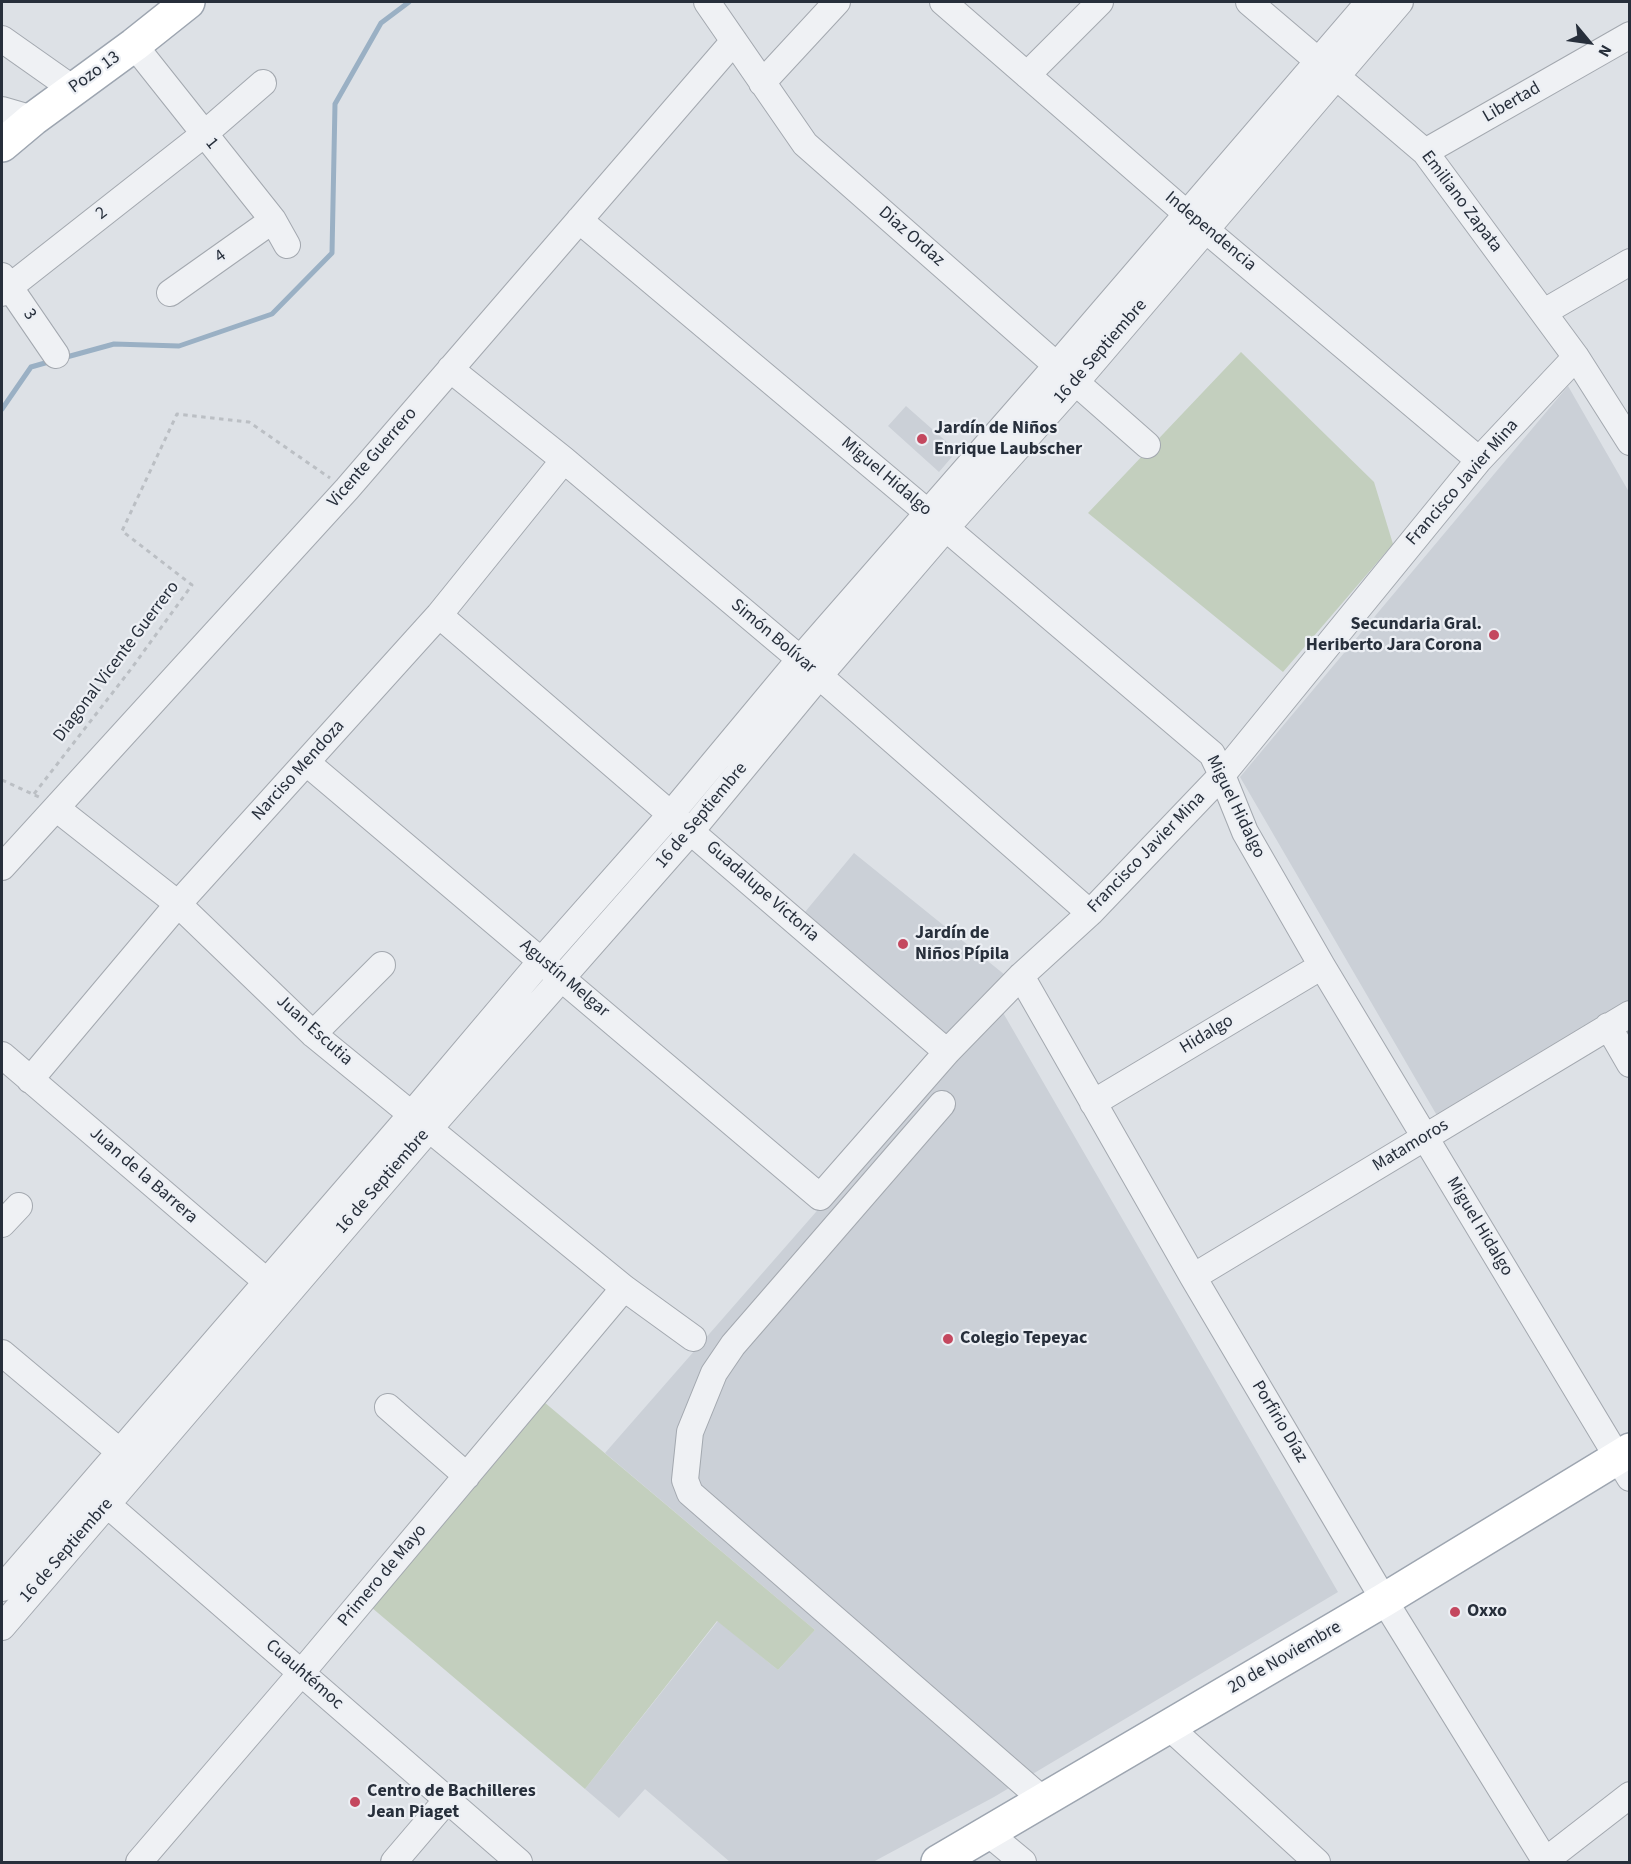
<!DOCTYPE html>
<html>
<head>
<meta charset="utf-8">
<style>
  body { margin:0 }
  #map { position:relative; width:1631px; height:1864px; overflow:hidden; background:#dde1e6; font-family:"Source Sans 3",sans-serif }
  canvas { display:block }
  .frame { position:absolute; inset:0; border:3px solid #272f3b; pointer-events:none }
  .north { position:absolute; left:1559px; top:12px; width:60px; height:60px; -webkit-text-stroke:4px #eceff4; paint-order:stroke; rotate:119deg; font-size:16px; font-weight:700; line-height:24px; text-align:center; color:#272f3b }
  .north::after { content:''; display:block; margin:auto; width:21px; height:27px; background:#272f3b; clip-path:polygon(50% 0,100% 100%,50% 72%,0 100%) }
</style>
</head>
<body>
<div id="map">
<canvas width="1631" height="1864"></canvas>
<div class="frame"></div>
<div class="north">N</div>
</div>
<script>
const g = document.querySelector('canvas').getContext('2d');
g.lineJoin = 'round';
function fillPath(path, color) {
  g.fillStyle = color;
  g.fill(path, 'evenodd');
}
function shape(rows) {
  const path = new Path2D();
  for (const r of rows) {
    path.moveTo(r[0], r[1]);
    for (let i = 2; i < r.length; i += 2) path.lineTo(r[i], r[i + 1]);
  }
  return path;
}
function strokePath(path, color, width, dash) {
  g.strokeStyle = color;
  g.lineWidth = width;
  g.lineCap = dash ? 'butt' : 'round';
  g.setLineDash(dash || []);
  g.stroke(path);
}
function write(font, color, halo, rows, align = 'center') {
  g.font = font + ' "Source Sans 3",sans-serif';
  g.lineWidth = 4.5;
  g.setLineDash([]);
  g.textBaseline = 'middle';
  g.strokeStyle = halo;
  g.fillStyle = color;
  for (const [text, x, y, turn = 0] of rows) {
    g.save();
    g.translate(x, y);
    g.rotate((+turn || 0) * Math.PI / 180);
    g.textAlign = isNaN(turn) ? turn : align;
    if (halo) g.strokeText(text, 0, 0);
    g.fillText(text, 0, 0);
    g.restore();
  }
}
const built = shape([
  [1568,386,1629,492,1629,1003,1439,1119,1240,777],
  [906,406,957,451,939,472,888,426],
  [854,853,1005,975,946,1037,805,912],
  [998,1004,1338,1592,994,1797,873,1862,730,1862,645,1789,619,1818,585,1789,718,1621,778,1670,815,1630,605,1453]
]);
const green = shape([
  [1241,352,1374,482,1393,544,1283,672,1088,513],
  [544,1402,815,1630,778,1670,717,1621,585,1789,371,1607]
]);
const stream = shape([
  [63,358,114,344,179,346,272,314,332,253,335,104,381,23,409,2],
  [2,409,31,367,52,361]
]);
const path = shape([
  [2,780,39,797],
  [34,794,131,669,192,585,122,531,177,414,249,422,330,478]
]);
const minor = shape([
  [707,2,805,144,1147,445],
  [943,2,1187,214,1479,460],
  [1249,2,1425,152,1576,357,1630,442],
  [2,39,73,89],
  [134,45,273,220,287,245],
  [1027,75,1100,2],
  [762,83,837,2],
  [2,110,33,119],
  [1425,152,1630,35],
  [579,220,927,512,1212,754,1222,775,1245,832,1322,966,1630,1478],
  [2,276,56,355],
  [2,293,203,135,263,83],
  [170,293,273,220],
  [1544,312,1630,262],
  [450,369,564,460,800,659,1090,913],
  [439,615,947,1052],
  [307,763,820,1197,947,1052,1021,976,1090,913,1222,775,1479,460,1576,357],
  [56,808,178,904,313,1034,624,1288,693,1338],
  [2,867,347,489,734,41],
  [1021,976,1193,1277,1384,1600,1546,1862],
  [1608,1026,1630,1064],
  [313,1034,382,965],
  [2,1055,280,1293],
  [30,1080,178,904,439,615,564,460],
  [1093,1103,1322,966],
  [942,1104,733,1345,714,1373,690,1432,685,1480,690,1493,1043,1800],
  [2,1224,19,1206],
  [1193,1277,1630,1014],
  [2,1353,132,1462],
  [388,1407,467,1476],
  [94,1493,519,1862],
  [2,1588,411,1115,542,960,671,814,800,659,1057,365,1369,2],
  [2,1627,429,1129,691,831,819,676,946,528,1076,382,1400,2],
  [1168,1726,1317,1862],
  [988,1833,1023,1862],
  [1545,1861,1630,1795],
  [139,1862,302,1672,624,1288],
  [394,1862,446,1801]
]);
const major = shape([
  [2,145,33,119,134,45,188,2],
  [938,1862,1384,1600,1630,1450]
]);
const markers = [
  [922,439,6,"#c4485f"],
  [1494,635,6,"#c4485f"],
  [903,944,6,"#c4485f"],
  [948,1339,6,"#c4485f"],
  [1455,1612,6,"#c4485f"],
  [355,1802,6,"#c4485f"]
];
const streetNames = [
  ["Pozo 13",95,73,-36],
  ["Libertad",1512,103,-30],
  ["1",211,144,51],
  ["Emiliano Zapata",1461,202,53],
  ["2",102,214,-38],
  ["Independencia",1210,232,40],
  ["Diaz Ordaz",911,237,41],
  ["4",221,257,-35],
  ["3",29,315,55],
  ["16 de Septiembre",1101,352,-49],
  ["Vicente Guerrero",373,458,-49],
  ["Miguel Hidalgo",886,477,40],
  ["Francisco Javier Mina",1463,483,-49],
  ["Simón Bolívar",773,637,40],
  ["Diagonal Vicente Guerrero",117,662,-53],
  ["Narciso Mendoza",299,771,-48],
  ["Miguel Hidalgo",1235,807,64],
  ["16 de Septiembre",702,816,-50],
  ["Francisco Javier Mina",1147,853,-46],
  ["Guadalupe Victoria",762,892,41],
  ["Agustín Melgar",564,979,40],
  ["Juan Escutia",314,1031,42],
  ["Hidalgo",1207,1035,-31],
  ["Matamoros",1411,1146,-31],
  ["Juan de la Barrera",143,1176,41],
  ["16 de Septiembre",383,1182,-49],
  ["Miguel Hidalgo",1479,1227,59],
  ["Porfirio Díaz",1279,1422,59],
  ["16 de Septiembre",67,1551,-49],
  ["Primero de Mayo",383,1576,-50],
  ["20 de Noviembre",1285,1658,-30],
  ["Cuauhtémoc",304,1675,41]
];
const poiNames = [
  ["Jardín de Niños",934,429],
  ["Enrique Laubscher",934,450],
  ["Secundaria Gral.",1482,625,"right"],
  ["Heriberto Jara Corona",1482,646,"right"],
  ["Jardín de",915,934],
  ["Niños Pípila",915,955],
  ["Colegio Tepeyac",960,1339],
  ["Oxxo",1467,1612],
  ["Centro de Bachilleres",367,1792],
  ["Jean Piaget",367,1813]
];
fillPath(built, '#cbd0d7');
fillPath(green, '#c3cfbe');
strokePath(stream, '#9ab0c4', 5);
strokePath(minor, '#a3a8af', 28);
strokePath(major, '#9da5b0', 36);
strokePath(path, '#bbbfc4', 3, [4.5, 4.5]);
strokePath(minor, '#eff1f4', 26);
strokePath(major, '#fff', 33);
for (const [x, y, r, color] of markers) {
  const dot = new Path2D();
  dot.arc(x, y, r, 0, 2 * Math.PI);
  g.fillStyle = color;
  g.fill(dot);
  strokePath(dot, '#eceff4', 2);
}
write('18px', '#272f3b', '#eceff4', streetNames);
write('bold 18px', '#272f3b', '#eceff4', poiNames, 'left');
</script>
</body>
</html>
